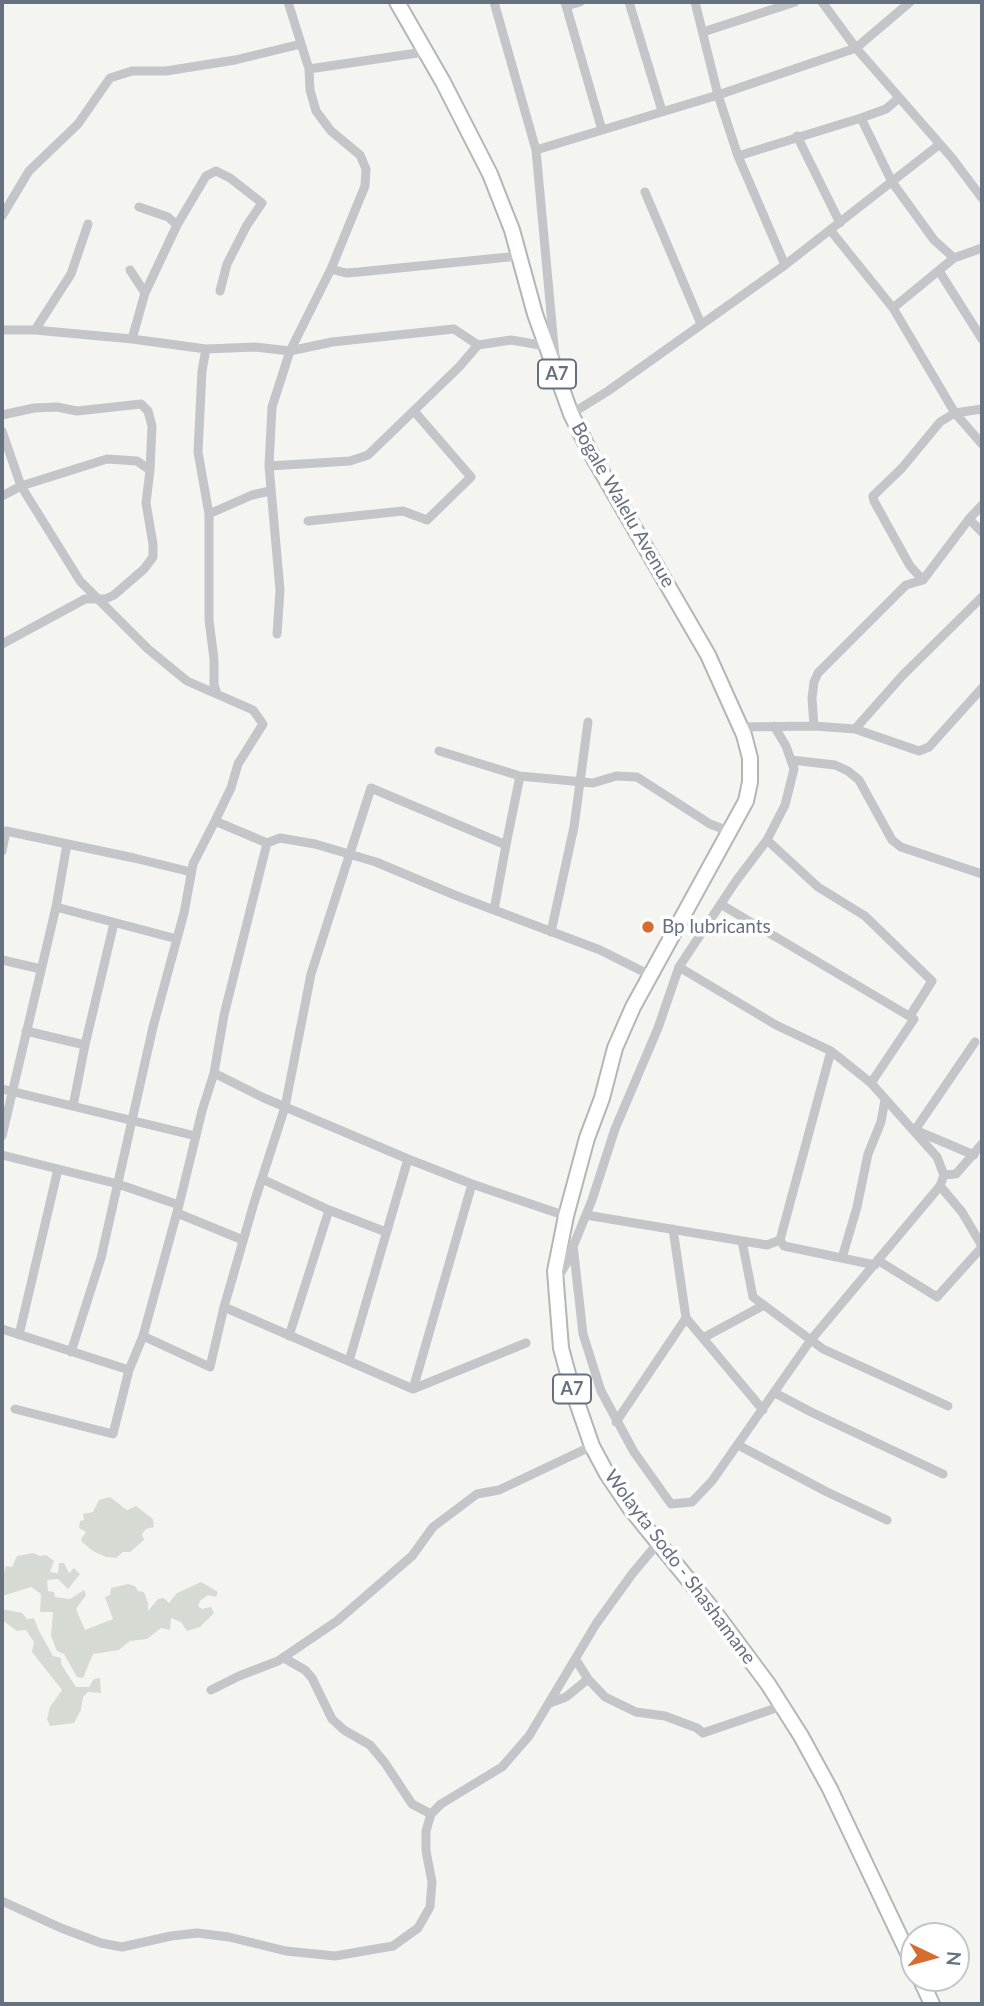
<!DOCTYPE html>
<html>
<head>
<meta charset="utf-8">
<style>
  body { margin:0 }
  #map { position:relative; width:984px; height:2006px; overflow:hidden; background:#f4f5f1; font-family:Lato,sans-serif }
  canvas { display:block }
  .frame { position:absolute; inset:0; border:4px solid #667180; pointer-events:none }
  .north { position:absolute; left:900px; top:1922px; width:70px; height:70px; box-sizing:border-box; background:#fff; border:2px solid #c2c6cc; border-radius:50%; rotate:95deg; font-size:19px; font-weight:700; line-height:28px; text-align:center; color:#667180 }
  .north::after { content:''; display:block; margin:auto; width:24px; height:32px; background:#d66d30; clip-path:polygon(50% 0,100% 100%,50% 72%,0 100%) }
</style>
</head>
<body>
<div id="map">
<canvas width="984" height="2006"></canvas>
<div class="frame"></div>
<div class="north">N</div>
</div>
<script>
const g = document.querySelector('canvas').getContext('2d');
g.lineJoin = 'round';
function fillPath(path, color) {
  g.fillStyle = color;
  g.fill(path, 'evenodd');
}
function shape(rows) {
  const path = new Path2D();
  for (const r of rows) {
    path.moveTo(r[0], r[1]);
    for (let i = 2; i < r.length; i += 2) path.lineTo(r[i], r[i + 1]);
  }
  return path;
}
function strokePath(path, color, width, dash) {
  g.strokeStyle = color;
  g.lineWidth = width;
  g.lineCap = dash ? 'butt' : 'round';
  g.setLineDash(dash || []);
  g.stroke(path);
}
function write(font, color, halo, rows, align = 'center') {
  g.font = font + ' Lato,sans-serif';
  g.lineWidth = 7;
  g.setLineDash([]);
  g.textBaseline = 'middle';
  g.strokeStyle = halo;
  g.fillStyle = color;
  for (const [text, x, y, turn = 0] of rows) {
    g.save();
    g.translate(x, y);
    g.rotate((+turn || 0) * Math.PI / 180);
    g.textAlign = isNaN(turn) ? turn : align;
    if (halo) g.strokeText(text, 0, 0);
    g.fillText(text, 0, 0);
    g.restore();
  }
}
const green = shape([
  [110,1497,127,1510,136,1506,153,1519,154,1527,146,1529,142,1534,144,1540,130,1552,123,1552,116,1558,106,1557,93,1551,82,1542,81,1539,86,1532,79,1528,80,1521,84,1520,83,1514,93,1512,99,1500],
  [33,1553,40,1556,46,1555,54,1561,50,1572,58,1573,59,1563,64,1563,69,1573,74,1568,80,1574,68,1589,58,1579,47,1580,48,1591,54,1592,55,1597,70,1599,84,1590,86,1595,76,1609,85,1630,113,1619,105,1597,110,1595,111,1588,128,1584,135,1586,138,1591,144,1592,148,1603,148,1611,158,1599,164,1598,169,1603,177,1593,201,1582,218,1592,216,1597,208,1595,200,1601,198,1606,202,1609,211,1607,214,1613,200,1627,187,1631,181,1622,171,1618,170,1630,161,1628,147,1639,130,1641,119,1650,93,1654,83,1678,77,1677,64,1654,57,1651,51,1636,53,1612,40,1612,41,1594,31,1587,2,1596,2,1573,4,1572,6,1566,12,1567,17,1556],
  [2,1609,22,1613,27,1619,34,1618,38,1629,53,1656,61,1658,61,1664,76,1687,89,1687,94,1679,100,1678,101,1693,88,1692,83,1697,81,1710,74,1723,50,1726,47,1719,50,1707,62,1690,32,1652,34,1642,26,1630,17,1631,2,1620]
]);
const minor = shape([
  [288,2,309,69,424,52],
  [494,2,536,150,555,357],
  [565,2,602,130],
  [629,2,662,111],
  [695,2,718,95,738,156,785,265],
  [822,2,856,48,952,158,982,198],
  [566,6,580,2],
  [703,32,795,2],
  [309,69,310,90,316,111,331,131,360,155,366,169,365,186,331,269],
  [861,118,892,182,934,240,954,258],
  [797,136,840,223],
  [536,150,718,95,856,48,910,2],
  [738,156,861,118,886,109,899,98],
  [645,192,701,324],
  [139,207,168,217,177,225],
  [2,216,29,171,78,124,110,78,132,71,166,71,235,60,301,44],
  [831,231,893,308,955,413,982,444],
  [130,270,145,293],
  [939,271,982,339],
  [893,308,954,258,982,248],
  [2,330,35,330,132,339,206,349,255,347,290,351,332,342,454,329,478,345,511,340,546,346],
  [35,330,71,274,88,224],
  [132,339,145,293,177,225,206,176,216,171,230,178,262,203,247,225,227,264,220,291],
  [206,349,202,371,198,452,209,514],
  [571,414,608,391,785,265,940,144],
  [2,415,34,408,57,407,77,411,141,404,148,411,152,426,150,470],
  [2,431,21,486,80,581,148,649,187,681,253,710,263,724,238,764,231,788,215,821,267,843,224,1015,214,1073,202,1111,179,1205],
  [269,466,350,461,368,455,459,367,478,345],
  [2,496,21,486,107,459,137,461,150,470,146,503,153,544,153,557,144,569,114,595,105,599,85,599,2,644],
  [969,519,982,532],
  [308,521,403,511,427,520,471,477,414,411],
  [923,580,910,566,874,501,873,496,902,468,940,422,955,413,982,409],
  [277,634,280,590,269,466,272,407,290,351,331,269,346,273,359,272,519,256],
  [217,694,214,685,214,659,209,620,209,514,252,495,270,491],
  [814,726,812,698,814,682,818,673,906,585,923,580,969,519,982,505],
  [741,727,814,726,855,729,919,751,929,747,982,688],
  [855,729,902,676,982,597],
  [439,751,520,776],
  [791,760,835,765,848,771,859,780,892,840,901,847,982,874],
  [767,840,818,887,865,916,932,981,910,1016],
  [267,843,280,838,315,844,376,862,457,896,600,950,650,975],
  [2,851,6,831,134,858,191,872],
  [722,905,914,1019,871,1083],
  [56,907,177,939],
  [494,910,506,845],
  [551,932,574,827,588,722],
  [2,960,41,969],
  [26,1031,85,1045],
  [214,1073,264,1098,408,1159,472,1184,566,1216],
  [2,1089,196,1136],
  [73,1106,85,1045,114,923],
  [2,1136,56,907,67,844],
  [2,1155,118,1184,179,1205,143,1336],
  [974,1155,915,1130,975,1042],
  [944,1175,956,1174,982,1144],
  [262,1179,329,1210,386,1232],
  [940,1186,962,1212,982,1246],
  [177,1213,243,1240],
  [586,1215,767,1245,780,1240,831,1051],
  [673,1229,686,1318,763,1410],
  [780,1240,784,1246,875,1265],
  [742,1241,753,1297,823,1349,948,1406],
  [573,1245,583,1334,601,1391,634,1452,671,1504,692,1502,712,1481,810,1341,940,1186,944,1175,937,1157,871,1083,831,1051,776,1025,679,967],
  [842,1258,857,1207,868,1154,881,1122,885,1100],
  [879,1261,937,1297,982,1247],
  [556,1281,566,1264,592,1200,615,1129,658,1028,679,967,736,881,767,840,785,805,794,769,786,746,774,726],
  [224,1307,254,1203,285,1107,311,974,371,788,506,845,520,776,593,783,616,776,637,777,710,824,731,832],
  [2,1329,129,1370,143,1336,210,1367,224,1307,413,1389,526,1343],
  [19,1335,58,1169],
  [289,1336,329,1210],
  [703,1338,764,1305],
  [71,1352,101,1258,153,1027,184,913,193,864,215,821],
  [349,1361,408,1159],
  [413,1389,472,1184],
  [775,1393,811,1412,943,1474],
  [15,1409,113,1434,129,1370],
  [616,1422,686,1318],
  [738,1445,827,1492,887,1520],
  [284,1658,305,1670,312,1678,332,1719,344,1730,370,1745,385,1763,412,1804,431,1814],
  [576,1660,588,1679,605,1697,636,1712,665,1716,697,1728,703,1733,782,1706],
  [211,1690,239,1676,278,1661,337,1621,412,1556,433,1527,477,1494,499,1490,592,1446],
  [550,1703,566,1697,588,1679],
  [2,1901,61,1928,101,1943,122,1947,171,1936,197,1933,229,1937,286,1951,335,1956,393,1946,418,1928,430,1907,432,1882,426,1851,426,1831,431,1814,441,1804,502,1767,529,1736,596,1624,632,1574,658,1543]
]);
const trunk = shape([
  [397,2,443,82,490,174,512,230,535,314,571,414,589,450,708,655,744,735,750,758,750,782,746,801,633,1007,615,1048,602,1098,587,1138,566,1216,555,1271,561,1348,571,1385,592,1446,607,1474,630,1508,713,1610,768,1684,801,1736,830,1789,914,1966],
  [920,1978,932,2004]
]);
const markers = [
  [648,927,7,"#d66d30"]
];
const shields = [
  [557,374,38],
  [572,1389,38]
];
const shieldNames = [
  ["A7",557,374],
  ["A7",572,1389]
];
const streetNames = [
  ["Bogale Walelu Avenue",623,505,60],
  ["Wolayta Sodo - Shashamane",680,1567,53]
];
const poiNames = [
  ["Bp lubricants",662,927]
];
fillPath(green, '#d5dbd2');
strokePath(trunk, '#b3b6b9', 18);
strokePath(minor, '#c3c5c9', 9);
strokePath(trunk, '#fff', 14);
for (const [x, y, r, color] of markers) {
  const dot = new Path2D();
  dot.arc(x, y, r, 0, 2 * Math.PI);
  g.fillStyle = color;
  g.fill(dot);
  strokePath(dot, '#fff', 2.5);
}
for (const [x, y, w] of shields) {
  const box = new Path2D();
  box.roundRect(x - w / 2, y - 14.5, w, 29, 5);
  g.fillStyle = '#fff';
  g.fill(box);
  strokePath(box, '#667180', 2);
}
write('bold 18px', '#667180', null, shieldNames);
write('19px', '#667180', '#fff', streetNames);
write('19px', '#667180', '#fff', poiNames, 'left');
</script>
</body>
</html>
